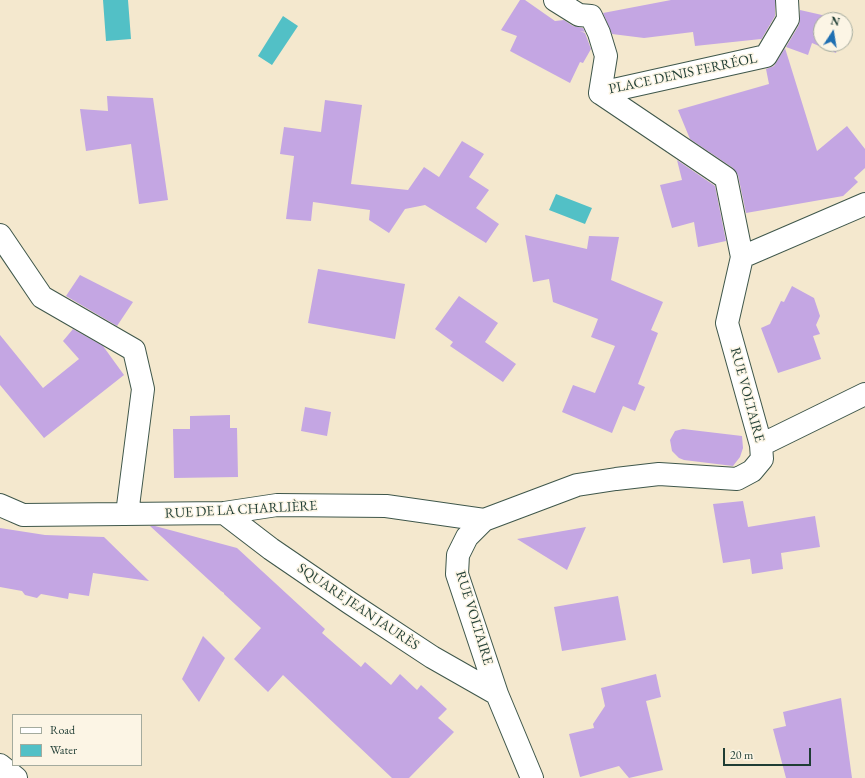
<!DOCTYPE html>
<html>
<head>
<meta charset="utf-8">
<style>
  body { margin:0 }
  #map { position:relative; width:865px; height:778px; overflow:hidden; background:#f4e8ce; font-family:"EB Garamond",serif }
  canvas { display:block }
  .legend { position:absolute; left:12px; top:714px; width:130px; height:52px; box-sizing:border-box; background:#fcf5e5; border:1px solid #a4ab9e; margin:0; padding:5px 7px; list-style:none; font-size:12px; color:#1f3d34 }
  .legend li { display:flex; align-items:center; gap:8px; height:20px }
  .legend b { width:20px; border:1px solid #a4ab9e }
  .north { position:absolute; left:813px; top:12px; width:40px; height:40px; box-sizing:border-box; background:#fcf5e5; border:1px solid #a4ab9e; border-radius:50%; rotate:12deg; font-size:11px; font-weight:700; line-height:16px; text-align:center; color:#1f3d34 }
  .north::after { content:''; display:block; margin:auto; width:14px; height:18px; background:#1f6fb2; clip-path:polygon(50% 0,100% 100%,50% 72%,0 100%) }
  .scale { position:absolute; left:723px; top:748px; width:88px; height:18px; box-sizing:border-box; border:2px solid #1f3d34; border-top:0; padding-left:5px; font-size:12px; line-height:14px; white-space:nowrap; color:#1f3d34; -webkit-text-stroke:3px #fcf5e5; paint-order:stroke }
</style>
</head>
<body>
<div id="map">
<canvas width="865" height="778"></canvas>
<ul class="legend">
<li><b style="height:5px;background:#fff"></b>Road</li>
<li><b style="height:11px;background:#52c0c6"></b>Water</li>
</ul>
<div class="north">N</div>
<div class="scale">20 m</div>
</div>
<script>
const g = document.querySelector('canvas').getContext('2d');
g.lineJoin = 'round';
function fillPath(path, color) {
  g.fillStyle = color;
  g.fill(path, 'evenodd');
}
function shape(rows) {
  const path = new Path2D();
  for (const r of rows) {
    path.moveTo(r[0], r[1]);
    for (let i = 2; i < r.length; i += 2) path.lineTo(r[i], r[i + 1]);
  }
  return path;
}
function strokePath(path, color, width, dash) {
  g.strokeStyle = color;
  g.lineWidth = width;
  g.lineCap = dash ? 'butt' : 'round';
  g.setLineDash(dash || []);
  g.stroke(path);
}
function write(font, color, halo, rows, align = 'center') {
  g.font = font + ' "EB Garamond",serif';
  g.lineWidth = 3;
  g.setLineDash([]);
  g.textBaseline = 'middle';
  g.strokeStyle = halo;
  g.fillStyle = color;
  for (const [text, x, y, turn = 0] of rows) {
    g.save();
    g.translate(x, y);
    g.rotate((+turn || 0) * Math.PI / 180);
    g.textAlign = isNaN(turn) ? turn : align;
    if (halo) g.strokeText(text, 0, 0);
    g.fillText(text, 0, 0);
    g.restore();
  }
}
const water = shape([
  [103,0,128,0,131,39,106,41],
  [283,16,298,26,272,65,258,56],
  [556,194,592,208,585,224,549,210]
]);
const building = shape([
  [520,0,525,0,555,21,564,20,573,26,583,28,585,32,580,31,585,33,591,49,583,63,580,62,570,83,510,51,517,36,501,30],
  [671,0,775,0,775,16,761,40,761,39,695,46,693,32,644,38,612,34,603,13],
  [800,10,844,20,821,20,821,44,838,44,836,53,812,43,808,55,786,47,799,25,800,18],
  [785,48,817,151,847,126,865,149,865,168,854,178,858,182,843,196,746,213,738,175,733,168,690,139,678,110,769,84,766,69,774,66],
  [107,96,153,98,168,200,139,204,131,144,86,151,80,109,108,111],
  [325,100,362,105,351,184,408,190,424,167,439,177,462,141,484,154,469,177,489,190,476,208,499,224,486,243,425,205,405,209,389,233,369,220,370,210,313,202,311,221,286,219,294,156,280,154,284,127,321,132],
  [677,160,715,186,726,241,698,247,694,222,672,228,660,185,682,180],
  [525,235,587,249,589,236,619,237,611,280,663,302,651,330,658,333,638,384,645,387,635,411,623,406,612,433,562,412,573,385,595,393,615,346,591,337,598,319,553,302,549,279,533,282],
  [318,269,405,284,395,339,308,323],
  [80,275,133,302,117,326,66,296],
  [792,286,814,298,820,316,816,325,820,334,813,336,821,359,778,373,761,328,770,324,781,301,784,302],
  [459,296,498,323,485,342,516,364,503,382,450,346,453,342,435,329],
  [73,329,103,346,124,375,44,438,0,385,0,335,43,388,79,359,63,341],
  [305,407,331,412,327,436,301,431],
  [230,415,230,428,237,428,238,477,174,478,173,429,190,429,190,416],
  [683,429,742,436,743,448,740,457,733,466,684,460,679,458,672,451,670,440,675,431],
  [743,501,748,527,815,516,820,547,781,553,783,569,752,574,750,559,723,563,713,504],
  [150,526,155,526,237,548,325,629,322,633,361,667,365,662,391,685,400,674,417,690,421,685,447,709,438,718,454,732,409,778,392,778,283,675,268,692,234,659,261,628,224,594,224,593,221,591],
  [586,527,567,570,517,539],
  [0,528,45,535,104,537,149,581,93,573,89,596,69,593,68,599,41,594,37,598,25,595,22,591,0,587],
  [618,596,626,640,562,651,554,607],
  [203,636,225,658,199,702,182,679],
  [656,674,661,697,646,701,663,770,629,778,619,766,580,777,569,734,594,728,593,724,605,706,601,688],
  [841,698,852,778,786,778,773,729,786,726,783,712]
]);
const minor = shape([
  [555,0,579,15,591,16,599,33,606,56,600,93],
  [600,93,766,56,788,19,787,0],
  [0,235,42,297,134,350,143,389,127,514],
  [742,257,865,204],
  [761,445,865,394],
  [0,505,23,515,224,513,277,505,386,506,484,520],
  [224,513,271,549,350,603,432,657,497,694],
  [0,765,16,778],
  [532,778,497,694,457,574,458,555,467,537,484,520,577,485,616,479,659,474,737,479,752,471,762,459,761,445,727,323,742,257,726,178,600,93]
]);
const streetNames = [
  ["PLACE DENIS FERRÉOL",683,74,-12],
  ["RUE VOLTAIRE",747,395,75],
  ["RUE DE LA CHARLIÈRE",241,510,-3],
  ["SQUARE JEAN JAURÈS",358,607,34],
  ["RUE VOLTAIRE",474,618,73]
];
fillPath(water, '#52c0c6');
fillPath(building, '#c4a6e3');
strokePath(minor, '#3f574b', 24);
strokePath(minor, '#fff', 22);
write('14px', '#1f3d34', '#fcf5e5', streetNames);
</script>
</body>
</html>
